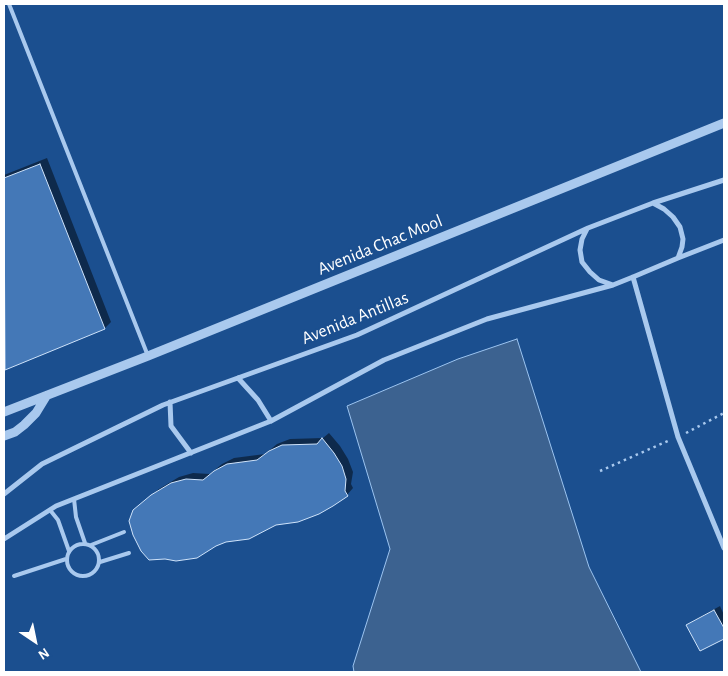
<!DOCTYPE html>
<html>
<head>
<meta charset="utf-8">
<style>
  body { margin:0 }
  #map { position:relative; width:728px; height:676px; overflow:hidden; background:#1b4f8f; font-family:"Alegreya Sans",sans-serif }
  canvas { display:block }
  .frame { position:absolute; inset:0; border:5px solid #fff; pointer-events:none }
  .north { position:absolute; left:10px; top:616px; width:50px; height:50px; -webkit-text-stroke:4px #1b4f8f; paint-order:stroke; rotate:146deg; font-size:14px; font-weight:700; line-height:20px; text-align:center; color:#fff }
  .north::after { content:''; display:block; margin:auto; width:18px; height:22px; background:#fff; clip-path:polygon(50% 0,100% 100%,50% 72%,0 100%) }
</style>
</head>
<body>
<div id="map">
<canvas width="728" height="676"></canvas>
<div class="frame"></div>
<div class="north">N</div>
</div>
<script>
const g = document.querySelector('canvas').getContext('2d');
g.lineJoin = 'round';
function fillPath(path, color) {
  g.fillStyle = color;
  g.fill(path, 'evenodd');
}
function shape(rows) {
  const path = new Path2D();
  for (const r of rows) {
    if (r.length === 3) {
      path.moveTo(r[0] + r[2], r[1]);
      path.arc(r[0], r[1], r[2], 0, 2 * Math.PI);
      continue;
    }
    path.moveTo(r[0], r[1]);
    for (let i = 2; i < r.length; i += 2) path.lineTo(r[i], r[i + 1]);
  }
  return path;
}
function strokePath(path, color, width, dash) {
  g.strokeStyle = color;
  g.lineWidth = width;
  g.lineCap = dash ? 'butt' : 'round';
  g.setLineDash(dash || []);
  g.stroke(path);
}
function write(font, color, halo, rows, align = 'center') {
  g.font = font + ' "Alegreya Sans",sans-serif';
  g.lineWidth = 4;
  g.setLineDash([]);
  g.textBaseline = 'middle';
  g.strokeStyle = halo;
  g.fillStyle = color;
  for (const [text, x, y, turn = 0] of rows) {
    g.save();
    g.translate(x, y);
    g.rotate((+turn || 0) * Math.PI / 180);
    g.textAlign = isNaN(turn) ? turn : align;
    if (halo) g.strokeText(text, 0, 0);
    g.fillText(text, 0, 0);
    g.restore();
  }
}
const water = shape([
  [517,339,589,567,641,672,354,672,353,666,390,549,347,406,458,359,517,339]
]);
const shadow = shape([
  [47,158,111,322,105,328,5,368,4,364,4,175],
  [329,433,340,446,348,459,353,472,351,484,353,488,347,495,275,524,226,541,141,504,159,489,179,477,193,473,210,474,222,464,234,458,265,454,277,444,290,439,323,438],
  [720,606,724,615,724,637,701,650,688,626,693,621]
]);
const building = shape([
  [40,164,105,329,5,370,4,178,40,164],
  [322,438,334,453,342,466,346,479,345,491,348,496,333,506,319,514,298,522,276,525,249,539,226,542,216,546,197,558,176,561,165,559,149,560,141,551,133,535,129,521,133,510,151,495,171,483,186,479,203,480,214,471,227,464,257,460,269,451,282,445,317,444,322,438],
  [714,610,724,628,724,639,700,651,686,625,714,610]
]);
const path = shape([
  [686,433,724,413],
  [600,471,670,440]
]);
const service = shape([
  [9,4,148,356],
  [74,499,76,517,85,543],
  [50,510,58,520,69,551],
  [83,560,16],
  [91,545,124,532],
  [100,562,129,553],
  [14,576,66,559]
]);
const minor = shape([
  [653,203,664,209,673,217,680,227,683,239,682,247,678,258],
  [587,229,582,239,580,250,582,262,590,272,599,280,613,285],
  [633,277,678,437,724,548],
  [238,378,258,400,271,421],
  [170,402,171,426,191,453],
  [4,494,42,464,163,405,357,335,588,228,653,203,724,180],
  [4,539,56,506,271,421,384,360,487,319,613,285,633,277,678,258,724,240]
]);
const tertiary = shape([
  [4,412,148,356,724,123],
  [4,436,15,432,24,425,36,413,47,395]
]);
const streetNames = [
  ["Avenida Chac Mool",380,245,-22],
  ["Avenida Antillas",355,318,-22]
];
fillPath(water, '#3c6290');
strokePath(water, '#9cc4f0', 1);
fillPath(shadow, '#0007');
fillPath(building, '#4478b7');
strokePath(building, '#cfe3fa', 1);
strokePath(path, '#a9c9ee', 2.5, [2.5, 4]);
strokePath(service, '#a9c9ee', 4);
strokePath(minor, '#a9c9ee', 5);
strokePath(tertiary, '#a9c9ee', 9);
write('18px', '#fff', '#1b4f8f', streetNames);
</script>
</body>
</html>
